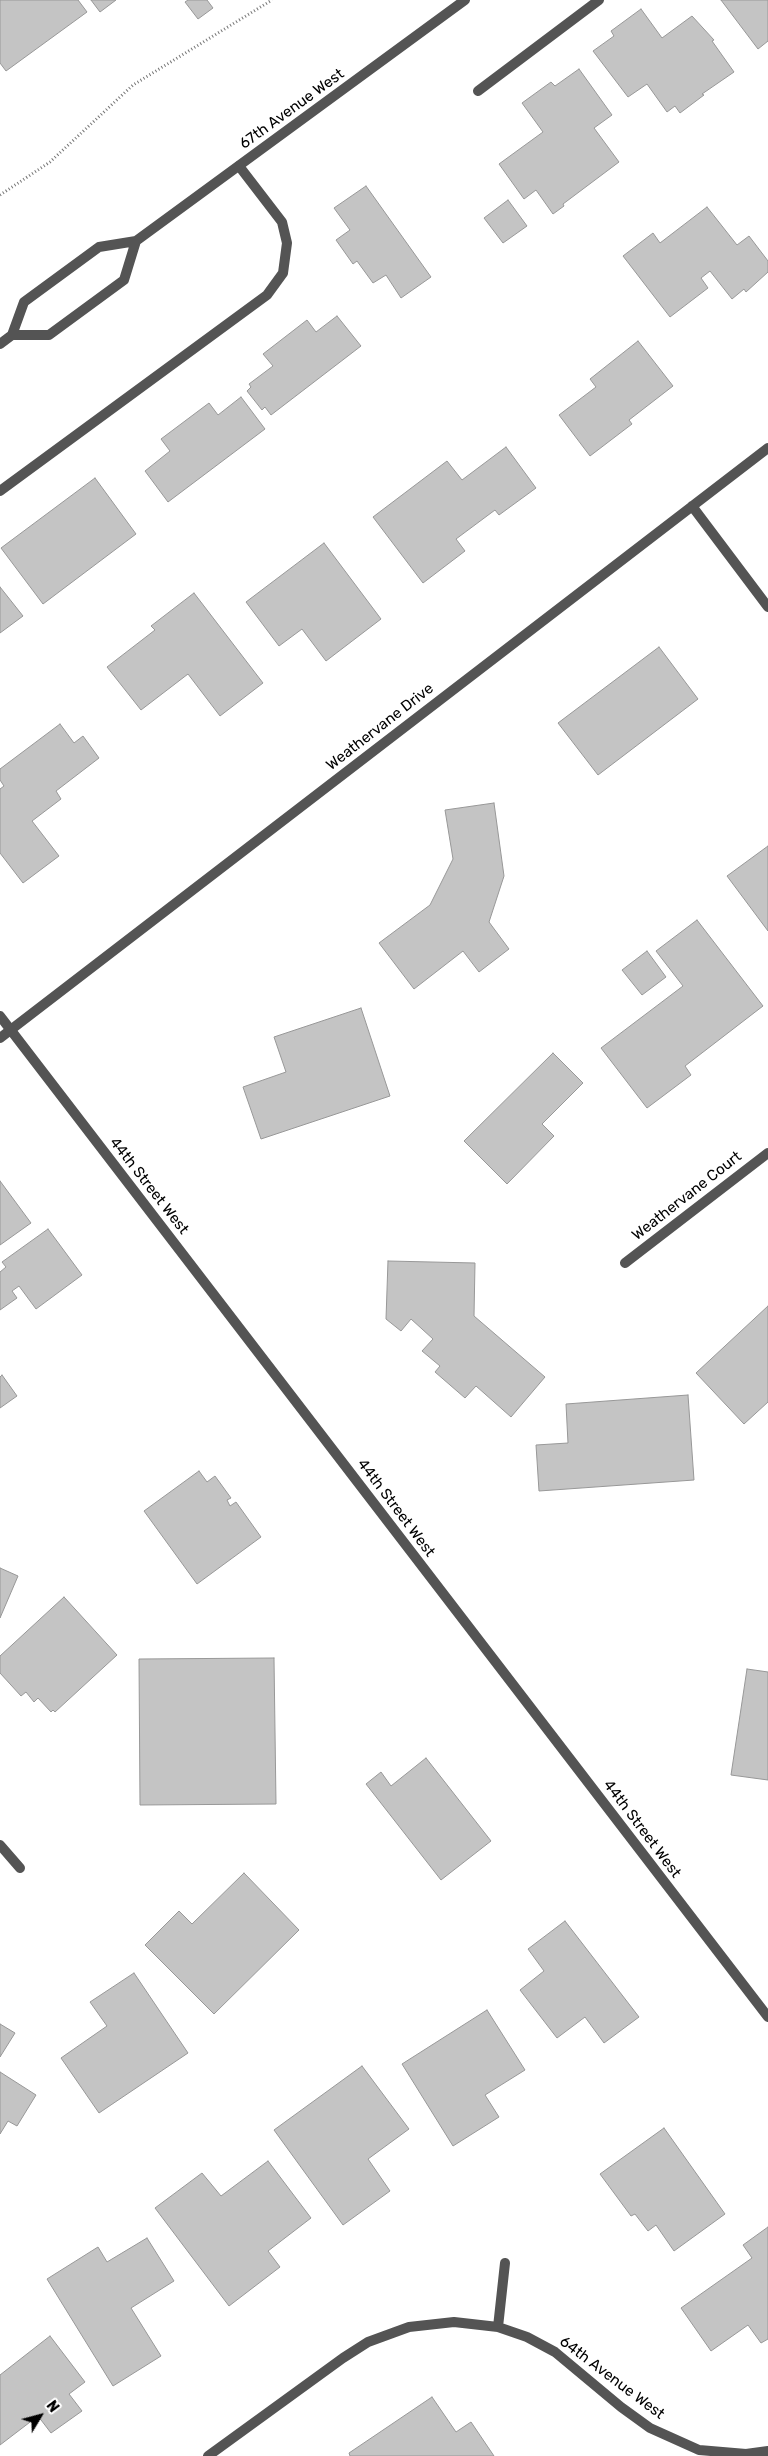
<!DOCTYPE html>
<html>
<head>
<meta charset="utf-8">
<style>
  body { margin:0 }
  #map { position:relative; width:768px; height:2456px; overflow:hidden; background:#fff; font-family:Rubik,sans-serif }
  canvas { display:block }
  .north { position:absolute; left:15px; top:2391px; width:50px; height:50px; -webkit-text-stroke:4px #fff; paint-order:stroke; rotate:53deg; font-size:14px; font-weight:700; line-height:20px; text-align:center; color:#000 }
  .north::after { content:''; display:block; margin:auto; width:18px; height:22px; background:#000; clip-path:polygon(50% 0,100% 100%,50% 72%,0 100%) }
</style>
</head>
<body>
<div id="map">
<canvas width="768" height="2456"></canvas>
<div class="north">N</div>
</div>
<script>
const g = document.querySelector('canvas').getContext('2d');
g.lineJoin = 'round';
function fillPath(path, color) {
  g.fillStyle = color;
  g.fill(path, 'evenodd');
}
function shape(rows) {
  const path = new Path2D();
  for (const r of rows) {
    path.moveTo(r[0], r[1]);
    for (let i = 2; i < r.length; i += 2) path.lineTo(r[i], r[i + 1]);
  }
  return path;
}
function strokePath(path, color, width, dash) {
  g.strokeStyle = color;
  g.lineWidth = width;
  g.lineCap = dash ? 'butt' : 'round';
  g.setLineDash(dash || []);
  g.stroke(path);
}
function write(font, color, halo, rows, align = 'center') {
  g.font = font + ' Rubik,sans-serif';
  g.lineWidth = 4;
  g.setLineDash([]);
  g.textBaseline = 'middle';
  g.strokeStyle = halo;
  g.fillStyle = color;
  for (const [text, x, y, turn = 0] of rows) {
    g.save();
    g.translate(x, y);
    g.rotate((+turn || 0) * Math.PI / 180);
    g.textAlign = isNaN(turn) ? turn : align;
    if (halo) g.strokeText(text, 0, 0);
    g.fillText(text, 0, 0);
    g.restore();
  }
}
const building = shape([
  [0,0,78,0,87,12,6,71,0,63,0,0],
  [91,0,116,0,100,12,91,0],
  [188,0,207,0,213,8,198,19,185,2,188,0],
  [721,0,768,0,768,41,758,49,721,0],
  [641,9,662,38,692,16,714,40,712,41,734,72,702,94,704,95,680,113,675,106,667,112,647,84,628,97,593,51,614,36,611,31,641,9],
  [579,69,612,115,594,128,619,162,563,204,564,206,553,214,536,190,524,199,499,164,543,132,522,103,551,82,555,86,579,69],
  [366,186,431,277,401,298,386,275,373,283,357,261,353,264,336,240,350,230,334,208,366,186],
  [508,200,527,226,503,243,484,218,508,200],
  [707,207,737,245,749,236,768,261,768,272,746,292,744,289,732,299,710,271,701,278,708,288,670,317,623,256,653,233,660,243,707,207],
  [337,316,361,346,271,415,265,407,262,410,247,391,251,387,249,384,273,366,263,354,307,320,316,332,337,316],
  [638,341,673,386,629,420,632,424,590,456,559,415,596,387,590,379,638,341],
  [241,397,265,429,168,502,145,471,170,451,161,439,209,403,218,415,241,397],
  [506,447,536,488,499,515,495,510,456,539,465,551,423,583,373,517,447,461,462,480,506,447],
  [95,478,136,534,43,604,1,548,95,478],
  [324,543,381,619,326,661,302,629,279,646,246,602,324,543],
  [0,587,23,616,0,633,0,587],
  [194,593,263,683,220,716,188,674,141,710,107,667,155,630,151,626,194,593],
  [659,647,698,699,598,775,558,723,659,647],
  [60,724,74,743,83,736,99,758,56,791,61,799,32,821,59,856,23,883,0,853,0,789,4,786,0,780,0,769,60,724],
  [494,803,504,876,489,922,509,949,479,972,463,951,414,989,379,943,430,905,453,859,445,810,494,803],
  [768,846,768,931,727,876,768,846],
  [697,920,763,1006,685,1066,691,1075,647,1108,601,1048,683,986,656,951,697,920],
  [647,951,666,977,642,995,622,970,647,951],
  [361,1008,390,1096,261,1139,243,1087,286,1072,274,1037,361,1008],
  [553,1053,583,1083,542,1124,554,1136,507,1184,464,1141,553,1053],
  [0,1181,31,1223,0,1245,0,1181],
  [48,1229,82,1275,36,1309,19,1286,12,1291,17,1298,0,1310,0,1272,6,1267,2,1262,48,1229],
  [388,1261,475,1263,474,1316,545,1377,511,1417,476,1386,465,1398,435,1372,440,1366,422,1351,433,1339,411,1319,401,1331,386,1319,388,1261],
  [768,1306,768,1402,744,1424,696,1373,768,1306],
  [2,1375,17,1396,0,1408,0,1377,2,1375],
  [688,1395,694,1480,539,1491,536,1445,568,1443,566,1404,688,1395],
  [199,1471,207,1482,215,1476,231,1498,227,1500,230,1506,236,1502,261,1537,197,1584,144,1511,199,1471],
  [0,1568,18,1576,0,1618,0,1568],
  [64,1597,117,1655,55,1712,53,1710,51,1712,38,1698,34,1702,26,1692,21,1696,0,1673,0,1656,64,1597],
  [274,1658,276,1804,140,1805,139,1659,274,1658],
  [747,1669,768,1672,768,1780,731,1775,747,1669],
  [426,1758,491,1841,441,1880,366,1784,381,1772,391,1786,426,1758],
  [244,1873,299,1930,214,2014,145,1945,179,1911,192,1924,244,1873],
  [565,1921,639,2017,604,2043,585,2017,557,2038,520,1990,544,1971,528,1949,565,1921],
  [134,1973,188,2053,99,2113,61,2058,107,2026,90,2002,134,1973],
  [487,2010,525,2070,485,2095,499,2117,453,2146,402,2064,487,2010],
  [0,2024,15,2033,0,2057,0,2024],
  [362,2066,409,2129,368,2159,390,2191,343,2225,274,2130,362,2066],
  [0,2072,36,2095,17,2126,8,2121,0,2134,0,2072],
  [664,2128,725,2214,674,2251,656,2225,648,2231,635,2214,631,2216,600,2174,664,2128],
  [268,2161,311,2218,268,2251,280,2267,229,2306,155,2208,202,2173,221,2196,268,2161],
  [768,2227,768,2339,761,2343,748,2325,711,2351,681,2308,752,2258,743,2245,768,2227],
  [147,2238,174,2281,131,2308,161,2356,113,2386,47,2279,98,2247,107,2262,147,2238],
  [50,2336,85,2382,69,2394,82,2411,51,2433,38,2416,0,2445,0,2375,50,2336],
  [432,2397,456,2432,471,2422,494,2456,350,2456,349,2453,432,2397]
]);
const path = shape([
  [0,195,50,162,133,85,272,0]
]);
const service = shape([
  [478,91,599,0],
  [0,491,267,295,283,273,287,243,282,222,239,166]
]);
const minor = shape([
  [692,506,768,607],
  [0,1038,768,448],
  [625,1263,768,1153],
  [0,1845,20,1868],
  [498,2327,505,2263],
  [208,2456,343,2358,368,2342,409,2327,454,2322,498,2327,527,2337,555,2352,621,2407,650,2428,699,2450,746,2454,768,2451]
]);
const tertiary = shape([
  [12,335,49,335,124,280,136,241],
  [0,344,12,335,24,302,99,247,136,241,465,0],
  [0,1016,768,2017]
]);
const streetNames = [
  ["67th Avenue West",292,109,-36],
  ["Weathervane Drive",380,727,-38],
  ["44th Street West",149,1186,52],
  ["Weathervane Court",687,1196,-38],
  ["44th Street West",396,1508,53],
  ["44th Street West",642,1829,53],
  ["64th Avenue West",612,2378,37]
];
fillPath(building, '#c4c4c4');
strokePath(building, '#989898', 1);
strokePath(path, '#767676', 3, [1, 2.5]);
strokePath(service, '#545454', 10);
strokePath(minor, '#545454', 10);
strokePath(tertiary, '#545454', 10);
write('15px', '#000', '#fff', streetNames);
</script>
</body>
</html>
